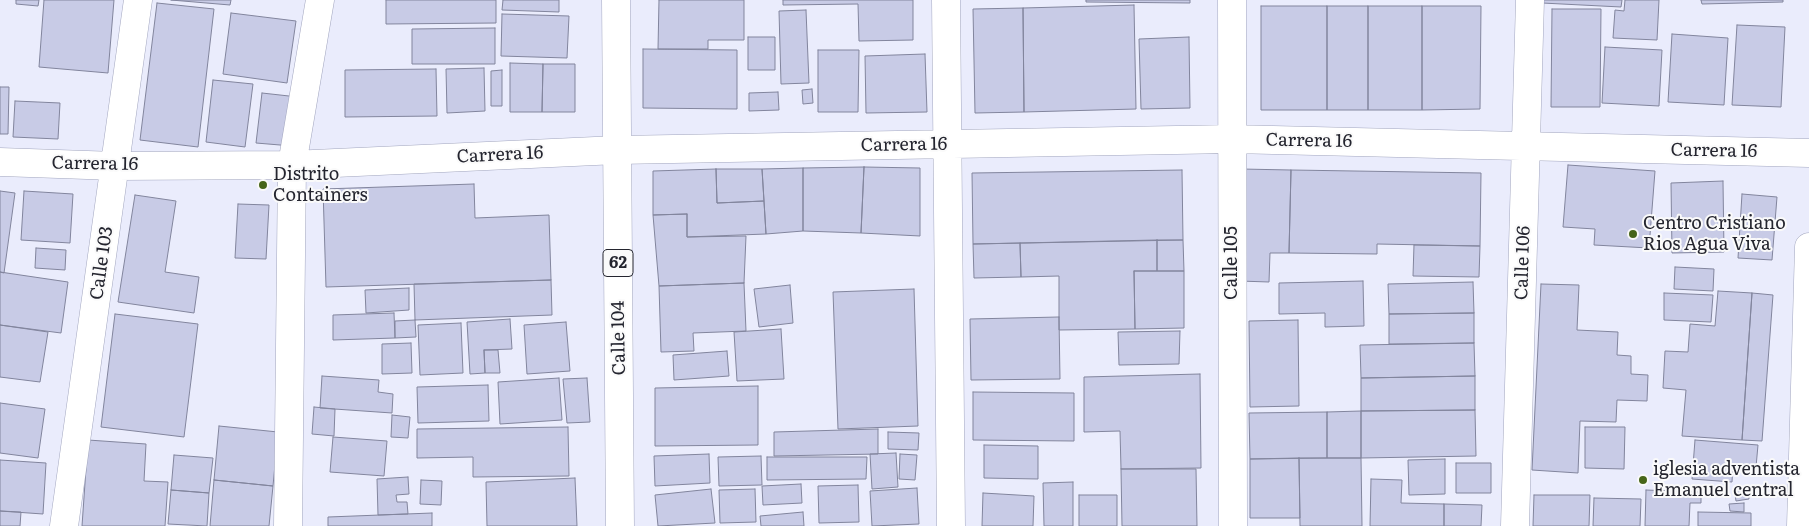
<!DOCTYPE html>
<html>
<head>
<meta charset="utf-8">
<style>
  body { margin:0 }
  canvas { display:block; background:#eaecfc }
</style>
</head>
<body>
<canvas width="1809" height="526"></canvas>
<script>
const g = document.querySelector('canvas').getContext('2d');
g.lineJoin = 'round';
function fillPath(path, color) {
  g.fillStyle = color;
  g.fill(path, 'evenodd');
}
function shape(rows) {
  const path = new Path2D();
  for (const r of rows) {
    path.moveTo(r[0], r[1]);
    for (let i = 2; i < r.length; i += 2) path.lineTo(r[i], r[i + 1]);
  }
  return path;
}
function strokePath(path, color, width, dash) {
  g.strokeStyle = color;
  g.lineWidth = width;
  g.lineCap = dash ? 'butt' : 'round';
  g.setLineDash(dash || []);
  g.stroke(path);
}
function write(font, color, halo, rows, align = 'center') {
  g.font = font + ' Literata,serif';
  g.lineWidth = 4;
  g.setLineDash([]);
  g.textBaseline = 'middle';
  g.strokeStyle = halo;
  g.fillStyle = color;
  for (const [text, x, y, turn = 0] of rows) {
    g.save();
    g.translate(x, y);
    g.rotate((+turn || 0) * Math.PI / 180);
    g.textAlign = isNaN(turn) ? turn : align;
    if (halo) g.strokeText(text, 0, 0);
    g.fillText(text, 0, 0);
    g.restore();
  }
}
const building = shape([
  [16,0,39,0,38,6,16,4,16,0],
  [44,0,114,0,108,73,39,67,44,0],
  [171,0,231,0,230,5,171,0],
  [386,0,496,0,496,23,386,24,386,0],
  [503,0,559,0,559,12,502,10,503,0],
  [659,0,744,0,744,40,708,40,708,49,658,49,659,0],
  [783,0,913,0,913,40,859,41,858,4,783,5,783,0],
  [1086,0,1190,0,1190,3,1086,2,1086,0],
  [1542,0,1622,0,1621,7,1542,3,1542,0],
  [1625,0,1659,0,1657,40,1613,38,1615,10,1624,11,1625,0],
  [1701,0,1783,0,1783,2,1702,4,1701,0],
  [157,3,214,9,198,147,140,140,157,3],
  [1134,5,1136,109,1024,112,1023,8,1134,5],
  [1261,6,1327,6,1327,110,1261,110,1261,6],
  [1327,6,1368,6,1368,110,1327,110,1327,6],
  [1368,6,1422,6,1422,110,1368,110,1368,6],
  [1422,6,1481,6,1480,109,1422,110,1422,6],
  [1023,8,1024,112,975,113,973,9,1023,8],
  [1552,9,1601,9,1600,107,1551,107,1552,9],
  [806,10,809,83,781,84,779,11,806,10],
  [231,13,296,21,287,83,223,74,231,13],
  [502,14,569,16,567,58,501,56,502,14],
  [1737,25,1785,27,1781,107,1732,105,1737,25],
  [495,28,495,64,412,64,412,29,495,28],
  [1672,34,1728,38,1724,105,1668,102,1672,34],
  [748,37,775,37,775,70,748,70,748,37],
  [1189,37,1190,108,1141,109,1139,39,1189,37],
  [1605,47,1662,50,1659,106,1602,103,1605,47],
  [643,49,737,50,737,109,643,108,643,49],
  [818,50,859,50,858,112,818,112,818,50],
  [925,54,927,112,866,113,865,56,925,54],
  [510,63,543,64,542,112,510,112,510,63],
  [543,64,575,64,575,112,542,112,543,64],
  [484,68,485,111,447,113,446,69,484,68],
  [436,69,437,116,345,117,345,70,436,69],
  [502,70,502,106,491,106,491,71,502,70],
  [213,80,253,84,245,147,206,142,213,80],
  [0,87,9,87,8,134,0,134,0,87],
  [812,89,813,103,803,104,802,90,812,89],
  [778,92,779,110,749,111,749,93,778,92],
  [262,93,298,97,292,146,256,143,262,93],
  [15,101,60,103,58,139,13,137,15,101],
  [1568,165,1655,171,1649,248,1594,245,1595,229,1563,227,1568,165],
  [864,167,920,168,920,236,861,233,864,167],
  [864,167,861,233,803,231,803,168,864,167],
  [803,168,803,231,766,234,762,169,803,168],
  [716,169,762,169,764,201,717,203,716,169],
  [716,169,717,203,764,201,766,234,687,237,687,214,653,215,653,171,716,169],
  [1241,169,1291,170,1289,253,1270,253,1269,282,1239,281,1241,169],
  [1182,170,1183,240,973,244,972,173,1182,170],
  [1291,170,1481,173,1480,246,1377,244,1377,254,1289,253,1291,170],
  [1723,181,1724,252,1672,253,1671,183,1723,181],
  [474,184,475,218,549,215,551,280,326,287,323,189,474,184],
  [0,191,15,193,4,273,0,272,0,191],
  [24,191,73,194,70,243,21,240,24,191],
  [1742,194,1777,197,1772,260,1738,258,1742,194],
  [135,195,176,201,165,272,199,277,194,313,118,302,135,195],
  [238,204,269,205,266,259,235,258,238,204],
  [687,214,687,237,746,236,744,283,659,286,653,215,687,214],
  [1157,240,1183,240,1184,271,1157,271,1157,240],
  [1157,240,1157,271,1134,271,1135,329,1059,330,1059,276,1021,277,1020,243,1157,240],
  [1020,243,1021,277,974,278,973,244,1020,243],
  [1414,245,1480,246,1479,277,1413,276,1414,245],
  [36,248,66,250,65,270,35,268,36,248],
  [1675,267,1714,269,1713,291,1674,289,1675,267],
  [1134,271,1184,271,1184,328,1135,329,1134,271],
  [0,272,68,282,61,333,0,325,0,272],
  [551,280,552,315,415,320,414,284,551,280],
  [1363,281,1364,326,1325,327,1325,313,1279,314,1279,283,1363,281],
  [1473,282,1474,313,1389,314,1388,284,1473,282],
  [744,283,746,331,693,333,694,351,661,352,659,286,744,283],
  [1541,284,1579,285,1577,330,1618,332,1617,355,1631,356,1631,374,1648,375,1647,401,1617,400,1616,422,1580,421,1578,473,1532,470,1541,284],
  [790,285,793,323,759,327,754,289,790,285],
  [409,288,409,310,366,313,365,290,409,288],
  [914,289,918,426,838,429,833,292,914,289],
  [1718,291,1752,293,1742,440,1682,436,1686,390,1663,388,1665,351,1688,352,1690,324,1715,326,1718,291],
  [1664,293,1713,295,1711,322,1664,320,1664,293],
  [1752,293,1773,295,1762,441,1742,440,1752,293],
  [394,313,395,338,333,340,333,315,394,313],
  [1474,313,1474,343,1389,344,1389,314,1474,313],
  [115,314,198,324,184,437,101,427,115,314],
  [1059,317,1060,379,971,380,970,319,1059,317],
  [510,319,512,349,484,350,485,373,470,374,467,322,510,319],
  [415,320,416,337,395,338,395,321,415,320],
  [1298,320,1299,406,1250,407,1249,321,1298,320],
  [566,322,570,371,527,374,524,325,566,322],
  [461,323,463,373,420,375,418,325,461,323],
  [0,325,48,332,40,382,0,377,0,325],
  [781,329,784,379,737,381,734,332,781,329],
  [1180,331,1179,364,1119,365,1118,332,1180,331],
  [411,343,412,373,382,374,382,344,411,343],
  [1474,343,1475,376,1361,378,1360,345,1474,343],
  [484,350,498,350,500,373,485,373,484,350],
  [727,351,729,376,674,380,673,355,727,351],
  [1200,374,1201,468,1121,469,1120,431,1084,432,1084,377,1200,374],
  [322,376,379,380,378,392,393,394,392,413,320,408,322,376],
  [1475,376,1475,410,1361,411,1361,378,1475,376],
  [559,378,562,420,500,424,498,382,559,378],
  [587,378,590,422,567,423,563,379,587,378],
  [488,385,489,421,418,423,417,387,488,385],
  [758,386,758,445,655,446,655,388,758,386],
  [973,392,1074,393,1074,441,973,440,973,392],
  [0,403,45,409,38,458,0,453,0,403],
  [314,407,335,409,334,436,312,434,314,407],
  [1475,410,1476,456,1361,458,1361,411,1475,410],
  [1361,411,1361,458,1327,458,1327,412,1361,411],
  [1327,412,1327,458,1250,459,1249,413,1327,412],
  [392,415,410,417,408,438,391,437,392,415],
  [219,426,278,432,273,486,214,480,219,426],
  [568,427,569,476,473,477,473,457,417,458,417,429,568,427],
  [1585,427,1625,427,1624,469,1585,468,1585,427],
  [878,429,878,454,774,456,774,432,878,429],
  [888,432,919,433,918,450,888,449,888,432],
  [333,437,387,441,384,476,330,472,333,437],
  [88,440,146,444,144,481,168,482,165,526,82,526,88,440],
  [1695,440,1758,445,1756,467,1733,465,1732,482,1692,479,1695,440],
  [984,445,1038,446,1038,479,984,478,984,445],
  [896,453,898,487,872,489,870,454,896,453],
  [709,454,710,483,655,486,654,456,709,454],
  [900,454,917,455,915,480,899,479,900,454],
  [174,455,213,458,209,493,171,490,174,455],
  [761,456,762,485,719,486,718,457,761,456],
  [767,457,867,457,866,479,767,480,767,457],
  [1299,458,1300,518,1250,518,1250,459,1299,458],
  [1299,458,1361,458,1362,526,1300,526,1299,458],
  [1445,459,1445,494,1409,495,1408,460,1445,459],
  [0,460,46,463,43,514,0,511,0,460],
  [1456,463,1491,463,1491,493,1456,493,1456,463],
  [1121,469,1196,469,1197,526,1122,526,1121,469],
  [408,477,409,494,396,495,397,502,407,502,408,514,378,515,377,479,408,477],
  [575,478,577,526,487,526,486,482,575,478],
  [1371,479,1402,480,1401,503,1444,504,1444,526,1370,526,1371,479],
  [214,480,273,486,269,526,210,526,214,480],
  [421,480,442,481,441,505,420,504,421,480],
  [1073,482,1073,526,1044,526,1043,483,1073,482],
  [801,484,802,503,763,505,762,486,801,484],
  [858,485,859,522,819,523,818,486,858,485],
  [1748,486,1749,499,1736,501,1734,488,1748,486],
  [917,488,919,524,872,526,870,491,917,488],
  [711,489,715,523,658,526,655,495,711,489],
  [755,489,756,522,720,523,719,490,755,489],
  [171,490,209,493,207,526,168,524,171,490],
  [1646,490,1701,492,1701,503,1690,503,1689,526,1645,526,1646,490],
  [983,493,1034,496,1033,526,982,526,983,493],
  [1079,495,1117,495,1117,526,1079,526,1079,495],
  [1534,495,1590,495,1589,526,1533,526,1534,495],
  [1594,498,1641,499,1640,526,1593,526,1594,498],
  [1744,503,1744,512,1730,511,1729,504,1744,503],
  [1444,504,1482,505,1481,526,1444,526,1444,504],
  [0,511,21,512,20,526,0,526,0,511],
  [803,512,804,526,761,526,760,516,803,512],
  [1698,512,1751,513,1751,526,1698,526,1698,512],
  [432,513,432,526,328,526,328,517,432,513]
]);
const minor = shape([
  [946,0,951,526],
  [1232,0,1233,526],
  [0,162,116,166,292,165,617,150,1232,139,1809,153],
  [64,526,138,0],
  [288,526,292,165,320,0],
  [1515,526,1530,0],
  [1801,526,1809,247]
]);
const primary = shape([
  [616,0,620,526]
]);
const markers = [
  [263,185,5,"#466519"],
  [1633,234,5,"#466519"],
  [1643,480,5,"#466519"]
];
const shields = [
  [618,263,30]
];
const shieldNames = [
  ["62",618,263]
];
const streetNames = [
  ["Carrera 16",1309,141,1],
  ["Carrera 16",904,145,-1],
  ["Carrera 16",1714,151,1],
  ["Carrera 16",500,155,-3],
  ["Carrera 16",95,164,1],
  ["Calle 103",102,263,-82],
  ["Calle 105",1232,263,-90],
  ["Calle 106",1523,263,-88],
  ["Calle 104",619,338,-91]
];
const poiNames = [
  ["Distrito",273,175],
  ["Containers",273,196],
  ["Centro Cristiano",1643,224],
  ["Rios Agua Viva",1643,245],
  ["iglesia adventista",1653,470],
  ["Emanuel central",1653,491]
];
fillPath(building, '#c8cbe6');
strokePath(building, '#82859d', 1);
strokePath(minor, '#a2a6bf', 29);
strokePath(primary, '#a2a6bf', 29);
strokePath(minor, '#fff', 28);
strokePath(primary, '#fff', 28);
for (const [x, y, r, color] of markers) {
  const dot = new Path2D();
  dot.arc(x, y, r, 0, 2 * Math.PI);
  g.fillStyle = color;
  g.fill(dot);
  strokePath(dot, '#fafafa', 2);
}
for (const [x, y, w] of shields) {
  const box = new Path2D();
  box.roundRect(x - w / 2, y - 13.5, w, 27, 4);
  g.fillStyle = '#fafafa';
  g.fill(box);
  strokePath(box, '#24252f', 1);
}
write('bold 16px', '#24252f', null, shieldNames);
write('18px', '#24252f', '#fafafa', streetNames);
write('18px', '#24252f', '#fafafa', poiNames, 'left');
</script>
</body>
</html>
